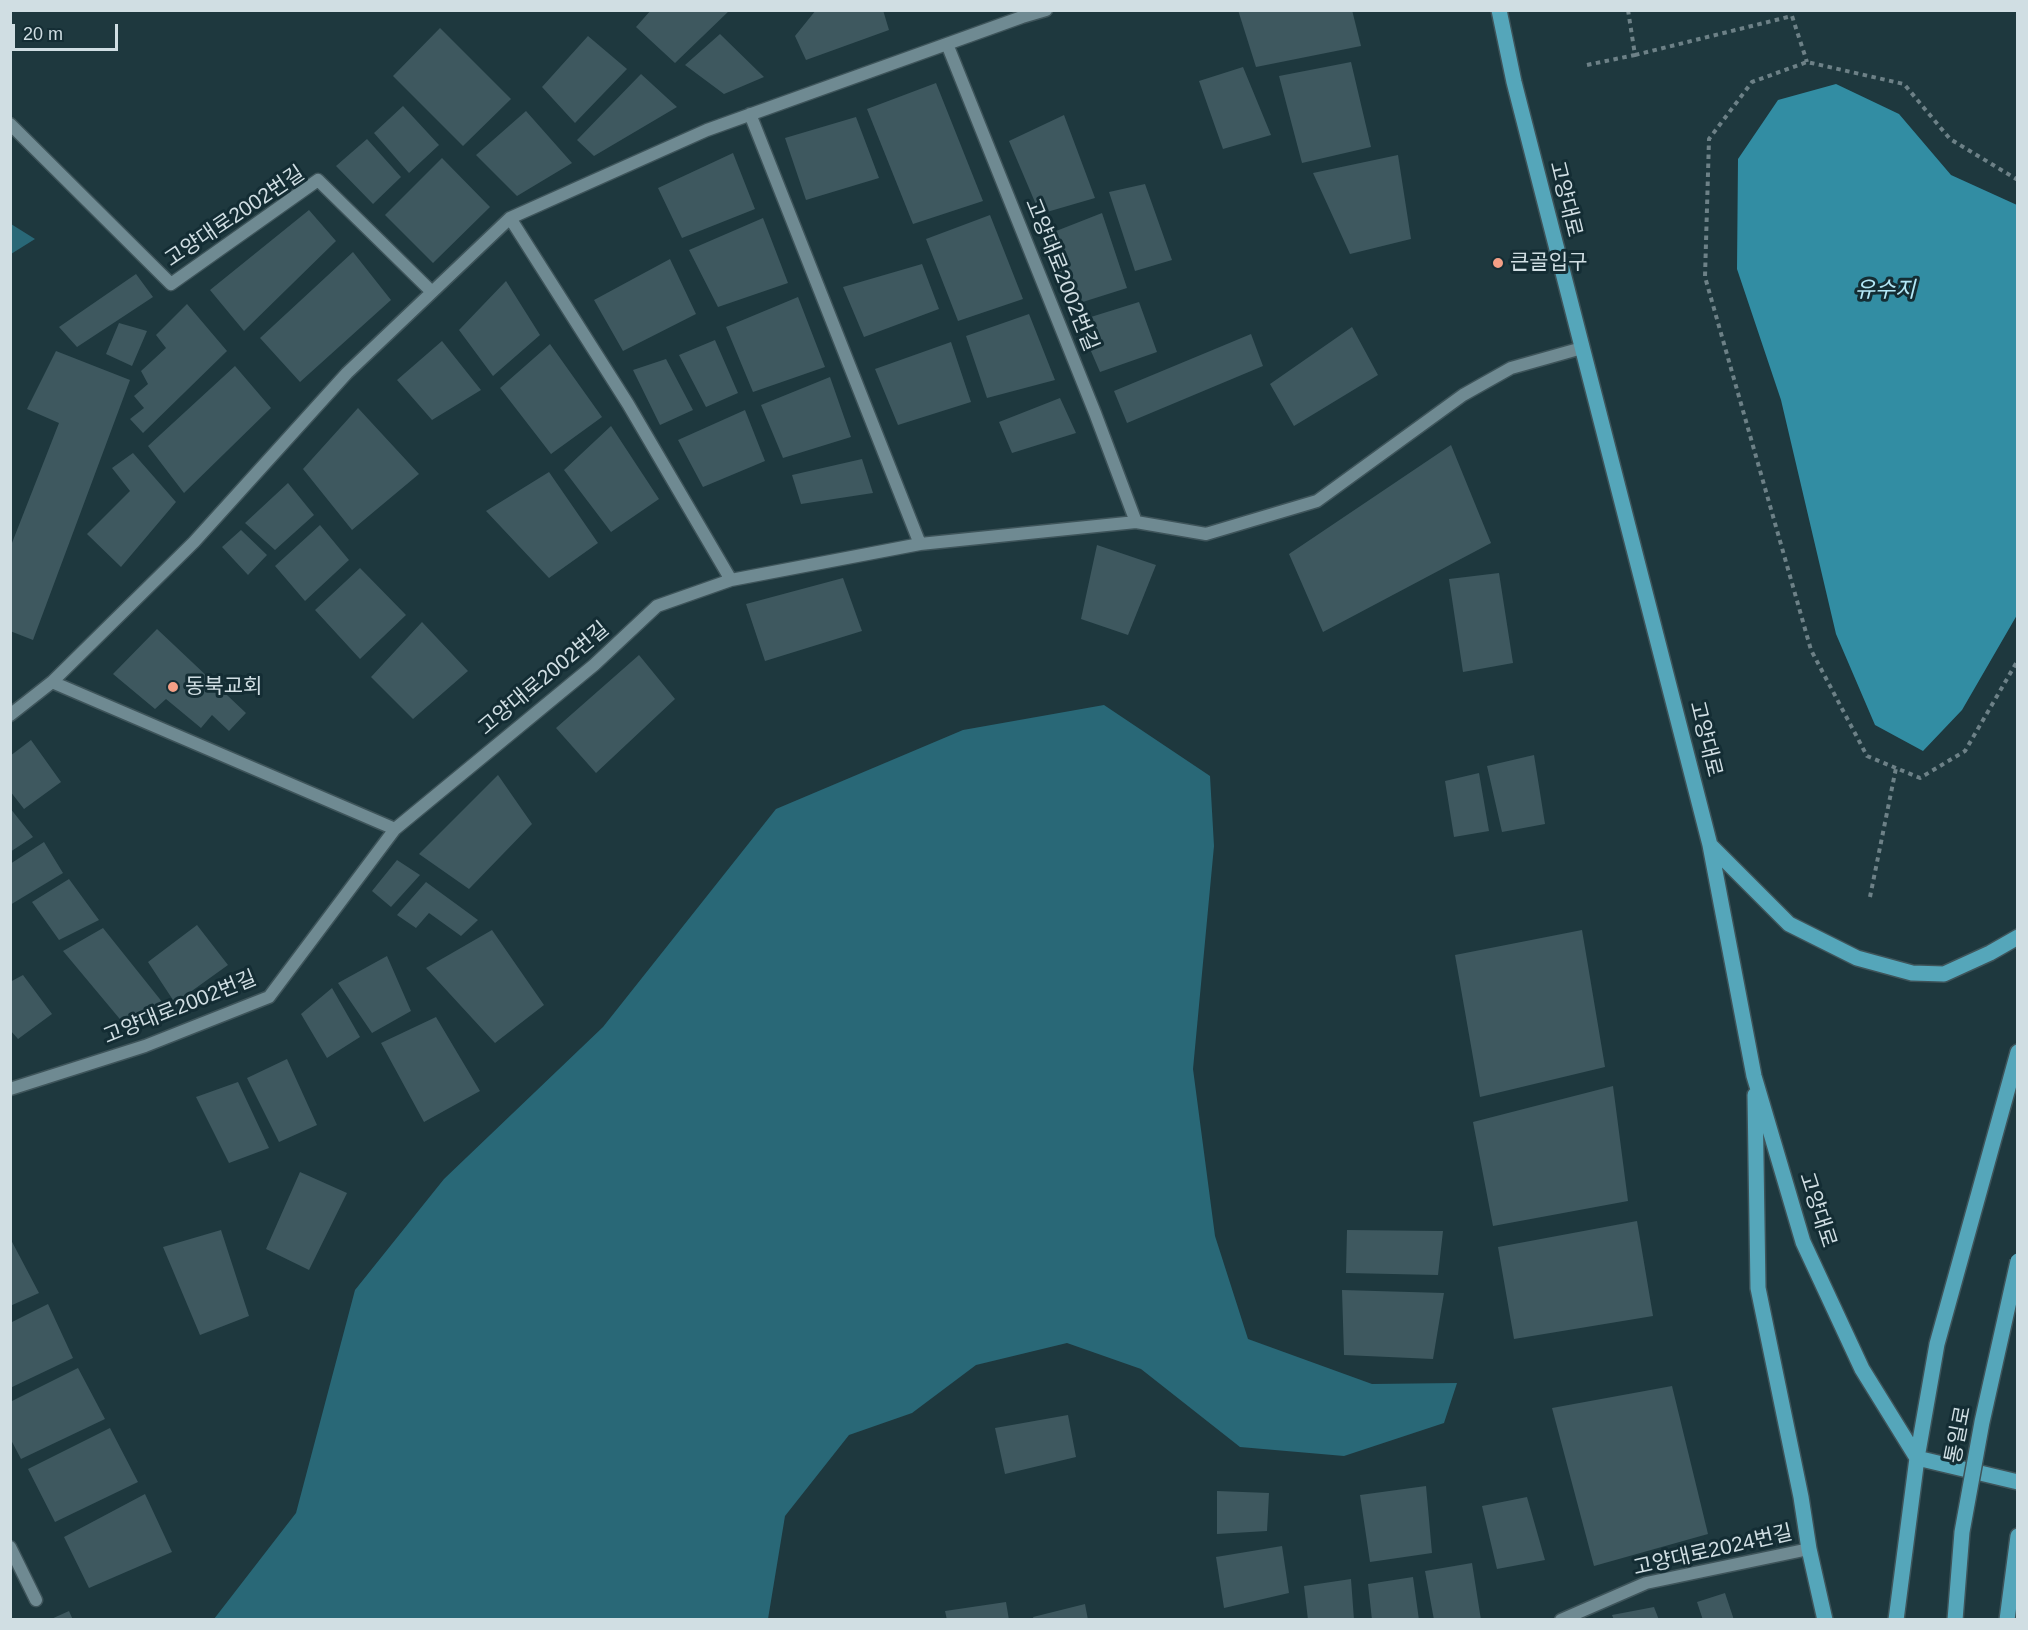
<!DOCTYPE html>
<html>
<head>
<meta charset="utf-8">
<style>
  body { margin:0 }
  #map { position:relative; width:2028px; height:1630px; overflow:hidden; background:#1e383e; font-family:Arial,sans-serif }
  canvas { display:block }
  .frame { position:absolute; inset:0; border:12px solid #d0dee3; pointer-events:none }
  .scale { position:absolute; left:12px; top:24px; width:106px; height:27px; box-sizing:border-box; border:3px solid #d0dee3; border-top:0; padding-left:8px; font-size:18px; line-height:21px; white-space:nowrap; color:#d0dee3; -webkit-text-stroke:4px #142d34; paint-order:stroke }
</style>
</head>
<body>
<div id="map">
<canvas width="2028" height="1630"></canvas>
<div class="frame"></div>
<div class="scale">20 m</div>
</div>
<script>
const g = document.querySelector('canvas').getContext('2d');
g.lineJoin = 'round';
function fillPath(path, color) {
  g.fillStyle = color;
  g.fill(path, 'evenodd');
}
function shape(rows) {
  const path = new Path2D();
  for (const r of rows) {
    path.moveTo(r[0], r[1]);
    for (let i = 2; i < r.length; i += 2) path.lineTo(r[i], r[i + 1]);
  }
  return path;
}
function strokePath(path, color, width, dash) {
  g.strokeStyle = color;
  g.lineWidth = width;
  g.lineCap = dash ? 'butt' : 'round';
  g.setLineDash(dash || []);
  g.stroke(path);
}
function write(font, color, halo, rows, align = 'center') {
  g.font = font + ' Arial,"Noto Sans KR",sans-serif';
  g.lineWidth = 6;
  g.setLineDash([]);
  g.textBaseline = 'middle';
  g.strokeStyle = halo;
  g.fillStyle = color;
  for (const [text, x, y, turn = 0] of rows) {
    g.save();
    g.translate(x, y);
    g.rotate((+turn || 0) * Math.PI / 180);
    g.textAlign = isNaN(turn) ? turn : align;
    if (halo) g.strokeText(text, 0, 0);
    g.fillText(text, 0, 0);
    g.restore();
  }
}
const forest = shape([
  [11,224,35,239,11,254,10,254],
  [1104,705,1210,776,1214,846,1193,1069,1215,1236,1248,1339,1372,1384,1457,1383,1444,1423,1344,1456,1240,1447,1141,1369,1067,1343,976,1365,912,1413,849,1435,785,1516,768,1619,214,1619,296,1513,355,1290,444,1179,603,1027,776,809,963,730]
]);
const water = shape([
  [1836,84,1899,114,1951,175,2017,205,2017,615,1962,710,1923,751,1875,725,1836,634,1781,400,1737,269,1738,159,1778,100]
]);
const building = shape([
  [651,10,730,10,675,63,636,27],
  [816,10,883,10,889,30,806,60,795,36],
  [1238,10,1352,10,1361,46,1256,67],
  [440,28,511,99,463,146,393,76],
  [720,34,764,77,724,94,685,65],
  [588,36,627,69,575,123,542,87],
  [1351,62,1371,147,1302,163,1279,76],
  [1243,67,1271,135,1223,149,1199,81],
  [641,74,677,107,594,156,577,140],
  [936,83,983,201,913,224,867,109],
  [403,106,439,145,409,173,374,133],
  [526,111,572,163,517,196,476,155],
  [1064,115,1095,198,1040,214,1009,141],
  [856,117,879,178,806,200,785,138],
  [367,139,401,177,373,204,336,166],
  [733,153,755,209,682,238,658,188],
  [1398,155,1411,239,1350,254,1313,173],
  [442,158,490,207,433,263,385,215],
  [1145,184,1172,260,1135,271,1109,192],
  [309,210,336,241,244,331,210,290],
  [1102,213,1127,288,1070,306,1046,235],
  [990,215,1023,299,958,321,926,239],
  [763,218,788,283,718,307,689,250],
  [353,252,391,300,300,382,260,338],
  [670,259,696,314,623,351,594,300],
  [922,264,939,309,864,337,843,287],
  [136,274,153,297,77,347,59,327],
  [506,281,540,335,493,376,459,330],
  [798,297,825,367,753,392,726,327],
  [1139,302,1157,352,1100,372,1078,321],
  [187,304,227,351,143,433,130,419,144,408,134,396,148,384,141,371,166,348,156,335],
  [1029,314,1055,380,987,398,966,336],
  [119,323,147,331,132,366,106,354],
  [1352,327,1378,375,1294,426,1270,384],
  [1251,334,1263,366,1127,423,1114,391],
  [715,340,738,393,706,407,679,355],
  [442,341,481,390,432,420,397,380],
  [951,342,971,402,898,425,875,369],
  [550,344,602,417,551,454,500,388],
  [56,351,130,380,33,640,10,631,10,548,59,423,27,409],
  [666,359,693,410,660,425,633,370],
  [235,366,271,408,184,493,148,446],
  [830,377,851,437,783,458,761,405],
  [1060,398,1076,433,1012,453,999,422],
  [358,408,419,474,352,530,303,469],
  [745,410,765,461,703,487,678,440],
  [611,426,659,499,611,532,564,470],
  [1451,445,1491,543,1323,632,1289,554],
  [133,453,176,502,121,567,87,534,130,491,112,468],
  [862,459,873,493,801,504,792,475],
  [549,472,598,543,549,578,486,511],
  [288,483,314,515,275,550,245,523],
  [320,525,349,560,305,601,275,566],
  [241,530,267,555,248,575,222,547],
  [1097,545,1156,565,1128,635,1081,619],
  [360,568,406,615,360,659,315,610],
  [1499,573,1513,663,1463,672,1449,579],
  [843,578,862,631,765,661,746,604],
  [422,622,468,671,413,719,371,677],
  [157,629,246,713,229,731,212,715,201,728,166,699,155,709,113,674],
  [639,655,675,699,596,773,556,728],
  [31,740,61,782,24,809,10,791,10,756],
  [1534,755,1545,824,1502,832,1487,766],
  [1479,773,1489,831,1454,837,1445,781],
  [498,775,532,824,469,889,419,854],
  [10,808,33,837,10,852],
  [44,842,63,873,10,905,10,864],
  [397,860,420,875,391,907,372,891],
  [69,879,99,920,59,940,32,902],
  [426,882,478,920,461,936,429,913,416,928,397,915],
  [197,925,228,965,175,1003,148,962],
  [103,928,163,1003,124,1024,63,951],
  [492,930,544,1005,495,1043,426,968],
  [1582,930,1605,1067,1480,1097,1455,955],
  [387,956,411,1011,372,1033,338,983],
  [23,975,52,1014,18,1039,10,1030,10,982],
  [332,988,360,1037,327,1058,301,1014],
  [436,1017,480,1091,424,1122,381,1043],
  [287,1059,317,1125,279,1142,247,1078],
  [238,1082,269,1148,229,1163,196,1097],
  [1613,1086,1628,1201,1493,1226,1473,1122],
  [300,1172,347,1193,309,1270,266,1249],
  [1637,1221,1653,1316,1514,1339,1498,1247],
  [221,1230,249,1316,200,1335,163,1247],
  [1347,1230,1443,1231,1438,1275,1346,1273],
  [10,1238,39,1293,10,1306],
  [1342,1290,1444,1293,1433,1359,1344,1355],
  [48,1304,73,1358,10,1388,10,1323],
  [78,1368,105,1419,21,1459,10,1438,10,1402],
  [1672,1386,1708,1534,1594,1566,1552,1408],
  [1068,1415,1076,1457,1005,1474,995,1428],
  [110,1428,138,1482,55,1522,28,1469],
  [1426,1486,1432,1553,1370,1562,1360,1495],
  [1217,1491,1269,1493,1267,1531,1217,1534],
  [145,1494,172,1552,89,1588,64,1537],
  [1527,1497,1545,1560,1497,1569,1482,1506],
  [1282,1546,1289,1593,1224,1608,1216,1557],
  [1472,1563,1481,1620,1434,1620,1425,1571],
  [1413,1577,1419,1620,1372,1620,1368,1584],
  [1351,1579,1354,1620,1308,1620,1304,1586],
  [1725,1593,1734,1620,1703,1620,1697,1602],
  [1006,1602,1009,1620,947,1620,945,1611],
  [1085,1604,1088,1620,1034,1620,1033,1617],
  [1654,1607,1659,1620,1614,1620,1612,1615],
  [69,1611,73,1620,49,1620]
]);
const path = shape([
  [1635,55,1792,16,1807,62],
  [1587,65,1635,55,1628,10],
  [2018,180,1950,139,1904,84,1807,62,1752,82,1709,139,1705,277,1811,650,1867,756,1920,778,1965,751,2018,660],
  [1870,897,1896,768]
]);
const minor = shape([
  [947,44,1095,413,1136,522],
  [750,114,920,544],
  [10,124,171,284,318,180,432,292],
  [510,218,628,404,731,580],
  [52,682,395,829],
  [10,715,52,682,194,542,347,373,510,218,707,130,1022,17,1046,10],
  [10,1089,145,1046,269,997,395,829,594,665,657,606,731,580,920,544,1136,522,1206,534,1317,501,1463,395,1511,368,1582,348],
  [10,1547,36,1600],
  [1561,1620,1646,1583,1809,1549]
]);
const primary = shape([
  [1499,10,1514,82,1710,845,1754,1076,1803,1242,1862,1369,1917,1458],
  [1710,845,1789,924,1857,958,1912,973,1944,974,1990,953,2018,937],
  [1755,1095,1758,1288,1801,1497,1809,1549,1825,1620],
  [1917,1458,2018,1482],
  [1896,1620,1917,1458,1937,1344,2018,1052],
  [2007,1620,2018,1536]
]);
const primaryBridge = shape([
  [1955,1620,1962,1532,1982,1422,2018,1261]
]);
const markers = [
  [1498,263,6,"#f49f86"],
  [173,687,6,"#f49f86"]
];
const streetNames = [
  ["고양대로",1565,199,76],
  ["고양대로2002번길",235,217,-34],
  ["고양대로2002번길",1061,275,68],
  ["고양대로2002번길",544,679,-40],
  ["고양대로",1705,739,76],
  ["고양대로2002번길",180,1008,-22],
  ["고양대로",1817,1210,72],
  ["통일로",1959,1435,-79],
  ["고양대로2024번길",1713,1551,-13]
];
const poiNames = [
  ["큰골입구",1510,263],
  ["동북교회",185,687]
];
const waterNames = [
  ["유수지",1885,291]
];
fillPath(forest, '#296877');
fillPath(water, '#328da3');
fillPath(building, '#3e585f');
strokePath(minor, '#3e545a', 15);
strokePath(primary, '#3e545a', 18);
strokePath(path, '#6d8187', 4, [4.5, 4.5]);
strokePath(minor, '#6f8a92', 12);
strokePath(primary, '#55a6ba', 15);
strokePath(primaryBridge, '#3e545a', 18, []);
strokePath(primaryBridge, '#55a6ba', 15);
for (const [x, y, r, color] of markers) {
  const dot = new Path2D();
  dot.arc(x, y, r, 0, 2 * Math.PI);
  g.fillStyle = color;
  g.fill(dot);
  strokePath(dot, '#142d34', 2);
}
write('21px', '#d0dee3', '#142d34', streetNames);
write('21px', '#d0dee3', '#142d34', poiNames, 'left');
write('italic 22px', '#b4e8f7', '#142d34', waterNames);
</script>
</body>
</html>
